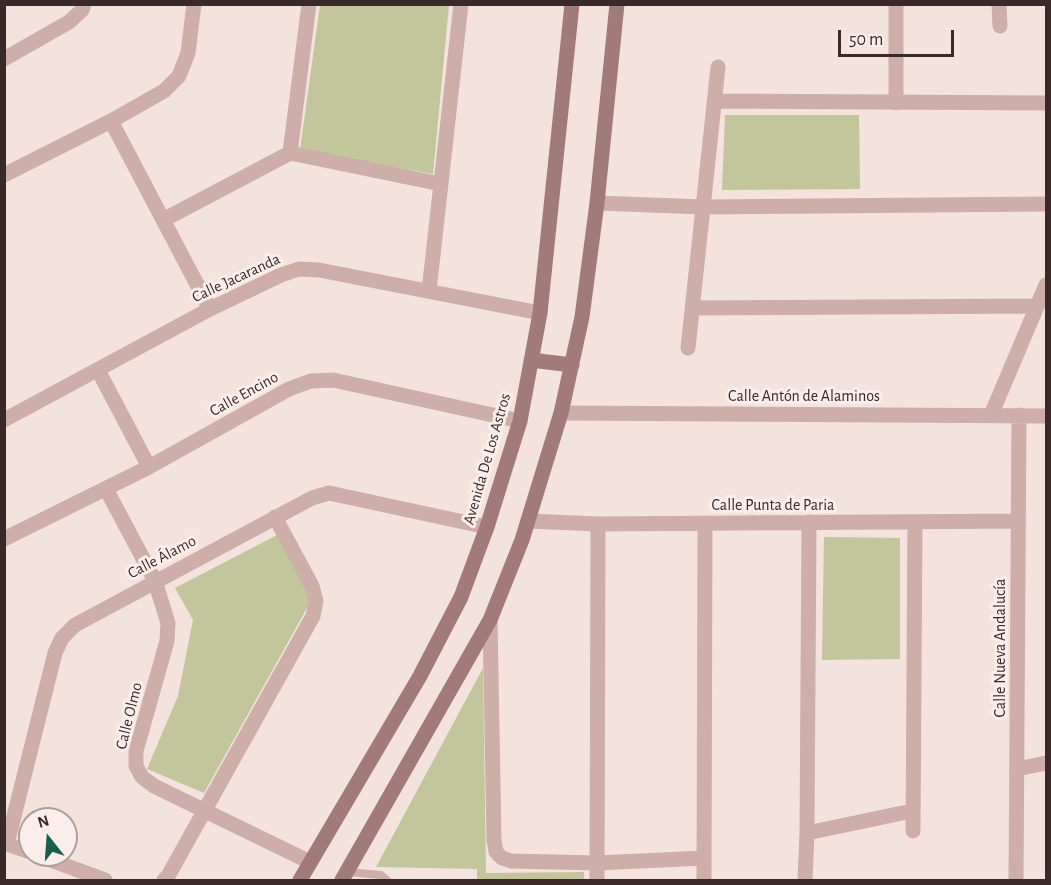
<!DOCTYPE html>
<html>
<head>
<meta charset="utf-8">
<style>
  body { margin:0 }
  #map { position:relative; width:1051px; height:885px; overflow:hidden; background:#f4e2dd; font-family:"Alegreya Sans",sans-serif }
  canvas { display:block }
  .frame { position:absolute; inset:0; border:6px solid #3a2929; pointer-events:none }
  .north { position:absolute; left:18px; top:807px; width:60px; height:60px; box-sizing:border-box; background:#fbeeea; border:2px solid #ae9f9d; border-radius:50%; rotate:343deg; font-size:16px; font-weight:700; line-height:24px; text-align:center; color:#3a2929 }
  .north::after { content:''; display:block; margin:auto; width:21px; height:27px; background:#1b5e4e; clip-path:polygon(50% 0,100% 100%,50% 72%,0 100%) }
  .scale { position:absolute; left:838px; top:30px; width:116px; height:27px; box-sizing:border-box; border:3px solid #3a2929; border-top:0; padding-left:8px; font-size:18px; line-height:21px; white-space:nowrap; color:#3a2929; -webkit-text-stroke:4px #fbeeea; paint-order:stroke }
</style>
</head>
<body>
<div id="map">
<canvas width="1051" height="885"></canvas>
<div class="frame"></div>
<div class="north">N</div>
<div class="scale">50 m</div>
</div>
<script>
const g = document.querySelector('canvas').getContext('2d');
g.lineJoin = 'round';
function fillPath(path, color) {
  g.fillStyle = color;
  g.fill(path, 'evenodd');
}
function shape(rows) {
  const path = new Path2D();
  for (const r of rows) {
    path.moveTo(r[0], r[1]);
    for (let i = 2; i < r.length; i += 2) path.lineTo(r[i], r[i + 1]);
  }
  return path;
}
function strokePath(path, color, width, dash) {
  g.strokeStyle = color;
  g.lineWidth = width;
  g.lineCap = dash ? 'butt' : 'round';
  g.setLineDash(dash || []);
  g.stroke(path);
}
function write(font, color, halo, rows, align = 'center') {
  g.font = font + ' "Alegreya Sans",sans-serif';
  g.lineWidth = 6;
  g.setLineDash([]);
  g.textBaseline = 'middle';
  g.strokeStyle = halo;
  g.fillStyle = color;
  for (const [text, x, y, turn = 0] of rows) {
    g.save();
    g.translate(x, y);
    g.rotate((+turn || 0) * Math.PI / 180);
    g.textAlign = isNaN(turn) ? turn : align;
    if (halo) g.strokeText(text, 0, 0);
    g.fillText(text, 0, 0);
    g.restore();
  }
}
const green = shape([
  [320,5,449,5,433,174,300,150],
  [725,115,859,115,860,189,722,190],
  [277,535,312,599,204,793,147,769,178,696,193,620,175,588],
  [824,537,900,538,900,659,822,660],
  [483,668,486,873,584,872,584,880,477,880,477,869,376,867]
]);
const lane = shape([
  [347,872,381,875,387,880]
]);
const street = shape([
  [896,4,896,103],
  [999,4,1000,26],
  [4,59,69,22,82,10,84,4],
  [716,101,1046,103],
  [111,121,210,309],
  [290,153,441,184],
  [4,175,111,121,164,91,179,76,188,53,194,4],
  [597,203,704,207,1046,204],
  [163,220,290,153,309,4],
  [429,291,461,4],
  [693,308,1037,306],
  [688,348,718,67],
  [98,370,149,467],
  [561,413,1046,416],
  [991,415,1046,285],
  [4,420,210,309,281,275,299,269,319,270,540,313],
  [106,489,155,581,168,623,167,641,136,751,136,766,142,777,154,786,310,862],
  [528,521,598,524,1018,521],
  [4,539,149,467,289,389,311,381,333,380,520,421],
  [490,620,494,840,496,852,502,858,511,861,597,863,704,858],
  [1017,769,1046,763],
  [913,831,915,522],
  [807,833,912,811],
  [4,843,30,852],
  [7,844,55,653,62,638,75,625,312,498,329,493,487,527],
  [37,855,105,880],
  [164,880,168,876,313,616,316,601,312,586,275,517],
  [597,880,598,524],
  [704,880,705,523],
  [805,880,807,833,809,522],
  [1016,880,1019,415]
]);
const secondary = shape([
  [531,360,572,365],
  [300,880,420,676,461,597,487,527,520,421,540,313,572,4],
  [342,880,490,620,522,540,561,413,582,317,597,203,617,4]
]);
const streetNames = [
  ["Calle Jacaranda",236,278,-25],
  ["Calle Encino",244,394,-29],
  ["Calle Antón de Alaminos",804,396],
  ["Avenida De Los Astros",487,459,-74],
  ["Calle Punta de Paria",773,505],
  ["Calle Álamo",162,557,-28],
  ["Calle Nueva Andalucía",1000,648,-90],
  ["Calle Olmo",129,716,-76]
];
fillPath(green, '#c3c59c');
strokePath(lane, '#cdaea8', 8);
strokePath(street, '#cdaea8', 15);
strokePath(secondary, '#a17b79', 15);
write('16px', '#3a2929', '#fbeeea', streetNames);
</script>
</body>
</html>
